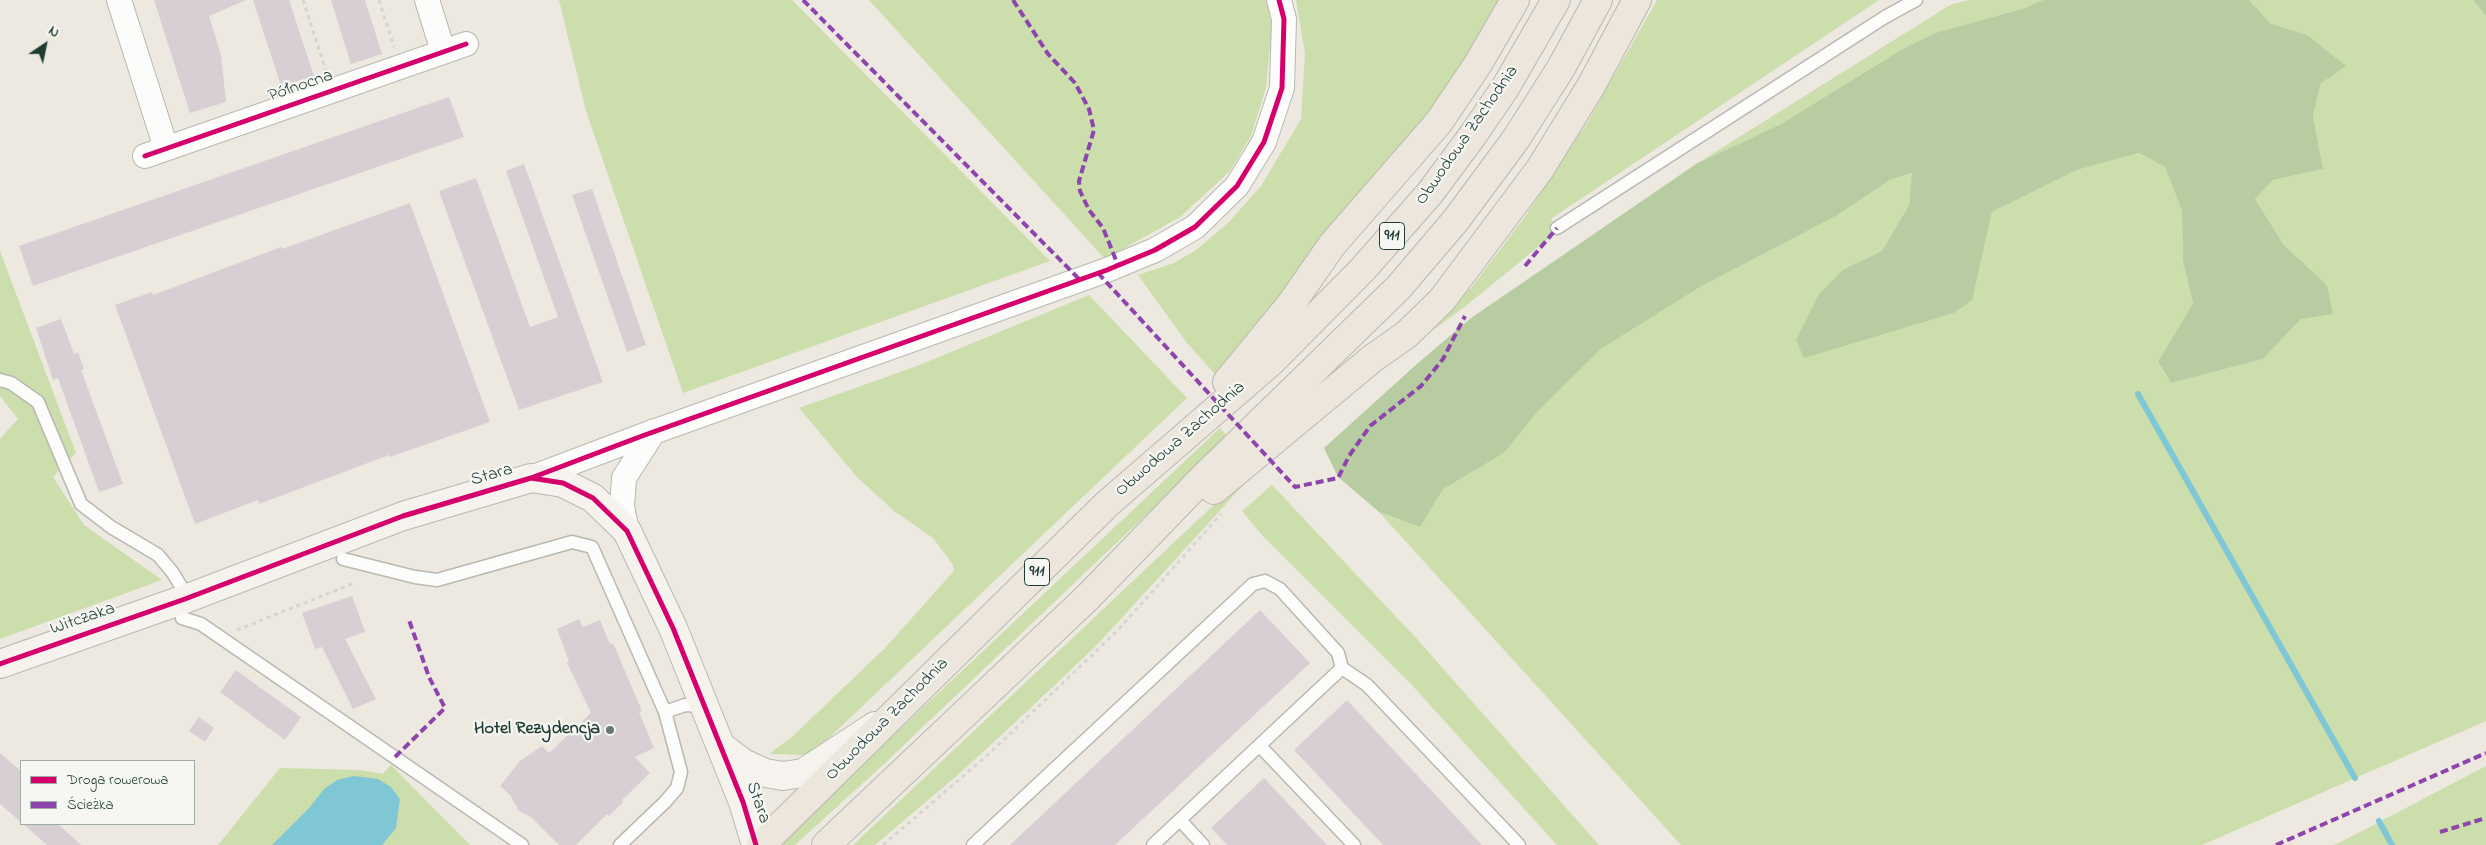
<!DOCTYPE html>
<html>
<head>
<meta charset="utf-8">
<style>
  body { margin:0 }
  #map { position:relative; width:2486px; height:845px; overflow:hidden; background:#ede9e0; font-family:"Indie Flower",sans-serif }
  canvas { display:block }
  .legend { position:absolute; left:20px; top:760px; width:175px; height:65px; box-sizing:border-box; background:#f6f6f2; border:1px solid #a0aca6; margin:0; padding:6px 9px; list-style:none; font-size:15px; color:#1f3d34 }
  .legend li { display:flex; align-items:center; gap:10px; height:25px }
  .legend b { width:25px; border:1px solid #a0aca6 }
  .north { position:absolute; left:20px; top:20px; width:50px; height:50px; -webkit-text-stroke:4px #f6f6f2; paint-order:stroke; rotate:34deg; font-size:14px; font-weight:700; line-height:20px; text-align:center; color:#1f3d34 }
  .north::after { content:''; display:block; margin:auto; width:18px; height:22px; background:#1f3d34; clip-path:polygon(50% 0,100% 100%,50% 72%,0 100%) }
</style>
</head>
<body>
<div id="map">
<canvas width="2486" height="845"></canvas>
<ul class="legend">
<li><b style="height:6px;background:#d6006c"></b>Droga rowerowa</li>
<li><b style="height:6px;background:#8e44ad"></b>Ścieżka</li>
</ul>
<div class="north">N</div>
</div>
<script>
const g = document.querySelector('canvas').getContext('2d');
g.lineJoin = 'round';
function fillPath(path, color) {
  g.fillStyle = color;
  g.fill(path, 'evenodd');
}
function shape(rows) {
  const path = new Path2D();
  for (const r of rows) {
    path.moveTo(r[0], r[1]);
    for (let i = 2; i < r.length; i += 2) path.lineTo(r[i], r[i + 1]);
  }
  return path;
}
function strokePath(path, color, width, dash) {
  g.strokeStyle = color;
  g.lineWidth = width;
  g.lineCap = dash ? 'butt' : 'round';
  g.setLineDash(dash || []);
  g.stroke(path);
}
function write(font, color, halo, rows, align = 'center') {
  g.font = font + ' "Indie Flower",sans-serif';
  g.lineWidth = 4.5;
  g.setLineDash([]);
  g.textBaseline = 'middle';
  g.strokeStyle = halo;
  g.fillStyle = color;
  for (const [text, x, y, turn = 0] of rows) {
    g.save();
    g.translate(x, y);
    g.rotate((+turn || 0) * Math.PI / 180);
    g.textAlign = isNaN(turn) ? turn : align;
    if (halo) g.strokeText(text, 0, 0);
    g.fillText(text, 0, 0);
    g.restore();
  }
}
const green = shape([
  [559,0,792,0,1050,261,683,393,586,111],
  [869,0,1266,0,1272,26,1266,88,1251,136,1230,171,1180,217,1105,259],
  [1296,0,1500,0,1454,75,1413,133,1245,345,1215,374,1187,343,1138,275,1174,263,1196,250,1228,223,1261,186,1301,119,1305,53],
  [1657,0,1879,0,1552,218,1549,238,1467,305,1411,346,1471,288,1524,218,1590,118],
  [1969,0,2043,0,2025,8,1935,33,1904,48,1781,124,1696,164,1950,5],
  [2249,0,2473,0,2486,16,2486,721,2202,845,1681,845,1379,512,1420,527,1442,489,1504,453,1538,411,1601,349,1700,287,1836,216,1890,180,1913,173,1909,205,1882,251,1844,269,1893,331,1954,313,1983,250,1992,212,2077,170,2139,153,2165,167,2182,211,2183,261,2193,303,2158,363,2171,383,2263,359,2301,319,2327,285,2284,245,2255,199,2273,180,2323,169,2313,116,2321,83,2307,35,2270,23],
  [0,251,76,453,53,477,84,525,162,580,0,639,0,439,18,419,0,396],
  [1089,295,1187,398,811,755,769,754,793,736,885,648,954,571,953,565,933,538,894,511,857,477,799,408,917,366],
  [1220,428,1228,437,885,763,795,845,777,845],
  [1255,466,1258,469,1097,645,1022,716,960,773,875,845,853,845],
  [1272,485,1416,638,1599,845,1557,845,1410,683,1261,534,1242,511],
  [391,765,470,845,218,845,280,768,359,770,383,774],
  [2486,766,2486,845,2333,845,2339,843]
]);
const forest = shape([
  [2043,0,2249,0,2270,23,2307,35,2346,66,2321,83,2313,116,2323,169,2273,180,2255,199,2284,245,2327,285,2333,314,2301,319,2263,359,2171,383,2158,362,2193,303,2183,261,2182,211,2165,167,2139,153,2077,170,1992,212,1972,300,1954,313,1804,358,1796,340,1819,294,1844,269,1882,251,1909,205,1912,173,1890,180,1836,216,1700,287,1601,349,1538,411,1504,453,1443,489,1420,527,1379,512,1338,477,1324,448,1418,363,1471,318,1696,164,1781,124,1904,48,1935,33,2025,8],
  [2473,0,2486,0,2486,16]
]);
const water = shape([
  [354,776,378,779,391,787,400,799,396,828,382,845,272,845,310,807,324,789,337,780]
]);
const stream = shape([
  [2138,394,2355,778],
  [2379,821,2392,845]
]);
const building = shape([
  [154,0,246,0,209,16,221,55,226,102,190,113],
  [253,0,289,0,314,76,281,86],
  [331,0,365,0,382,54,351,64],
  [449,97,464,137,33,286,19,246],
  [524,164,603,382,519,410,439,191,476,178,530,327,558,317,506,171],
  [592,189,646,345,627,352,572,195],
  [410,203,490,422,390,457,389,455,259,504,258,500,195,524,115,305,152,292,153,295,281,247,282,249],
  [61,319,74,354,78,352,84,369,81,370,123,484,99,492,58,378,53,380,36,328],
  [352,596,365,632,345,639,376,699,353,709,322,647,315,649,302,613],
  [1260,610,1310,663,1115,845,1010,845],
  [579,619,583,627,600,620,610,644,613,643,642,711,639,712,654,748,635,757,650,773,622,800,623,802,609,816,607,814,576,845,559,845,531,817,519,811,510,795,500,786,520,761,542,746,549,753,591,713,567,663,569,662,557,629],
  [236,670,301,717,285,740,220,692],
  [1347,700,1482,845,1383,845,1294,750],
  [199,717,214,728,205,742,189,731],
  [0,753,21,771,21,822,0,804],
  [1264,778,1327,845,1227,845,1211,828],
  [23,824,58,824,81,845,47,845]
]);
const path = shape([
  [303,0,326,71],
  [379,0,394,47],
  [237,630,352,584],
  [883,845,990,753,1119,629,1221,514]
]);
const lane = shape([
  [1557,228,1885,17,1916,0],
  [0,380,11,383,38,402,81,504,111,527,158,555,173,573,188,598],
  [343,559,415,577,437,580,572,542,592,547,665,712,681,772,677,788,665,802,620,845],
  [182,618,201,624,522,845],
  [1342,668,1367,685,1519,845],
  [665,712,685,705,700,706,704,709],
  [1260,746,1354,845],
  [1180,820,1203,845],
  [973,845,1253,584,1265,581,1280,589,1338,653,1342,668,1153,845]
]);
const street = shape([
  [119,0,166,148],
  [427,0,443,51],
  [145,156,466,44],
  [531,478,642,436,1107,270,1155,250,1195,227,1237,186,1264,142,1282,88,1284,19,1279,0],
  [627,531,622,507,624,478,654,431]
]);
const secondary = shape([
  [0,664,185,599,403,516,531,478,563,483,593,498,627,531,673,628,743,802,756,845],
  [721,746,743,763,765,773,783,776,803,773,875,726]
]);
const primary = shape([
  [1227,382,1291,304,1332,245,1439,122,1478,64,1515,0],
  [1214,490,1373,358,1406,335,1442,300,1540,169,1591,86,1637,0],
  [761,845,1107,504,1271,362,1363,269,1430,193,1473,135,1505,88,1556,0],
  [826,845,1088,597,1204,477,1399,287,1456,220,1516,139,1561,68,1598,0]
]);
const quiet = shape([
  [803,0,1079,279],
  [1013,0,1048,54,1075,83,1089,109,1094,130,1079,181,1080,191,1089,210,1103,228,1118,265],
  [1525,266,1557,228],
  [1098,273,1295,487,1338,478,1349,456,1370,426,1421,386,1443,359,1465,316],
  [395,757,445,708,429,677,409,620],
  [2440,832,2486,818],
  [2276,845,2486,753]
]);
const cycleway = shape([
  [145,156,466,44],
  [531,478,563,483,593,498,627,531,673,628,743,802,756,845],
  [0,664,185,599,403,516,531,478,642,436,1107,270,1155,250,1195,227,1237,186,1264,142,1282,88,1284,19,1279,0]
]);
const markers = [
  [610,730,5,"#677970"]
];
const shields = [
  [1392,236,25],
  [1037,572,25]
];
const shieldNames = [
  ["911",1392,236],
  ["911",1037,572]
];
const streetNames = [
  ["Północna",301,87,-19],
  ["Obwodowa Zachodnia",1468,136,-55],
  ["Obwodowa Zachodnia",1181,440,-41],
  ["Stara",492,476,-16],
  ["Witczaka",83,620,-19],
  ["Obwodowa Zachodnia",888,720,-45],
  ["Stara",757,803,71]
];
const poiNames = [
  ["Hotel Rezydencja",600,730]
];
fillPath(green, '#cbdeab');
fillPath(forest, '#b7cda1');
fillPath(water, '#80c7d5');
strokePath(stream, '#80c7d5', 6);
fillPath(building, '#d7cfd3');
strokePath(lane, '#b8b8b1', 15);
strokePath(street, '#b8b8b1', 26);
strokePath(secondary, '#b8b8b1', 30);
strokePath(primary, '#b8b8b1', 30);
strokePath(path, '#d5d5d3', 3, [4, 4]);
strokePath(lane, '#fcfcfa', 12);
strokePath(street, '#fcfcfa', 24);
strokePath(secondary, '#f6f3ef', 28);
strokePath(primary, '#ede6dd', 28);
strokePath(quiet, '#8e44ad', 4, [8, 4]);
strokePath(cycleway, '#d6006c', 5);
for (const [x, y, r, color] of markers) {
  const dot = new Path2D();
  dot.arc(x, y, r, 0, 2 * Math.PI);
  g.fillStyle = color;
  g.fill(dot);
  strokePath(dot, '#f6f6f2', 2);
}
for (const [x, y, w] of shields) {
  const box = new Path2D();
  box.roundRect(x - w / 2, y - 13.5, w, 27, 4);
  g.fillStyle = '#f6f6f2';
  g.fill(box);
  strokePath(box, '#1f3d34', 1);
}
write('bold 16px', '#1f3d34', null, shieldNames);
write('18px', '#1f3d34', '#f6f6f2', streetNames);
write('bold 18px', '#1f3d34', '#f6f6f2', poiNames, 'right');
</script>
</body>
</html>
